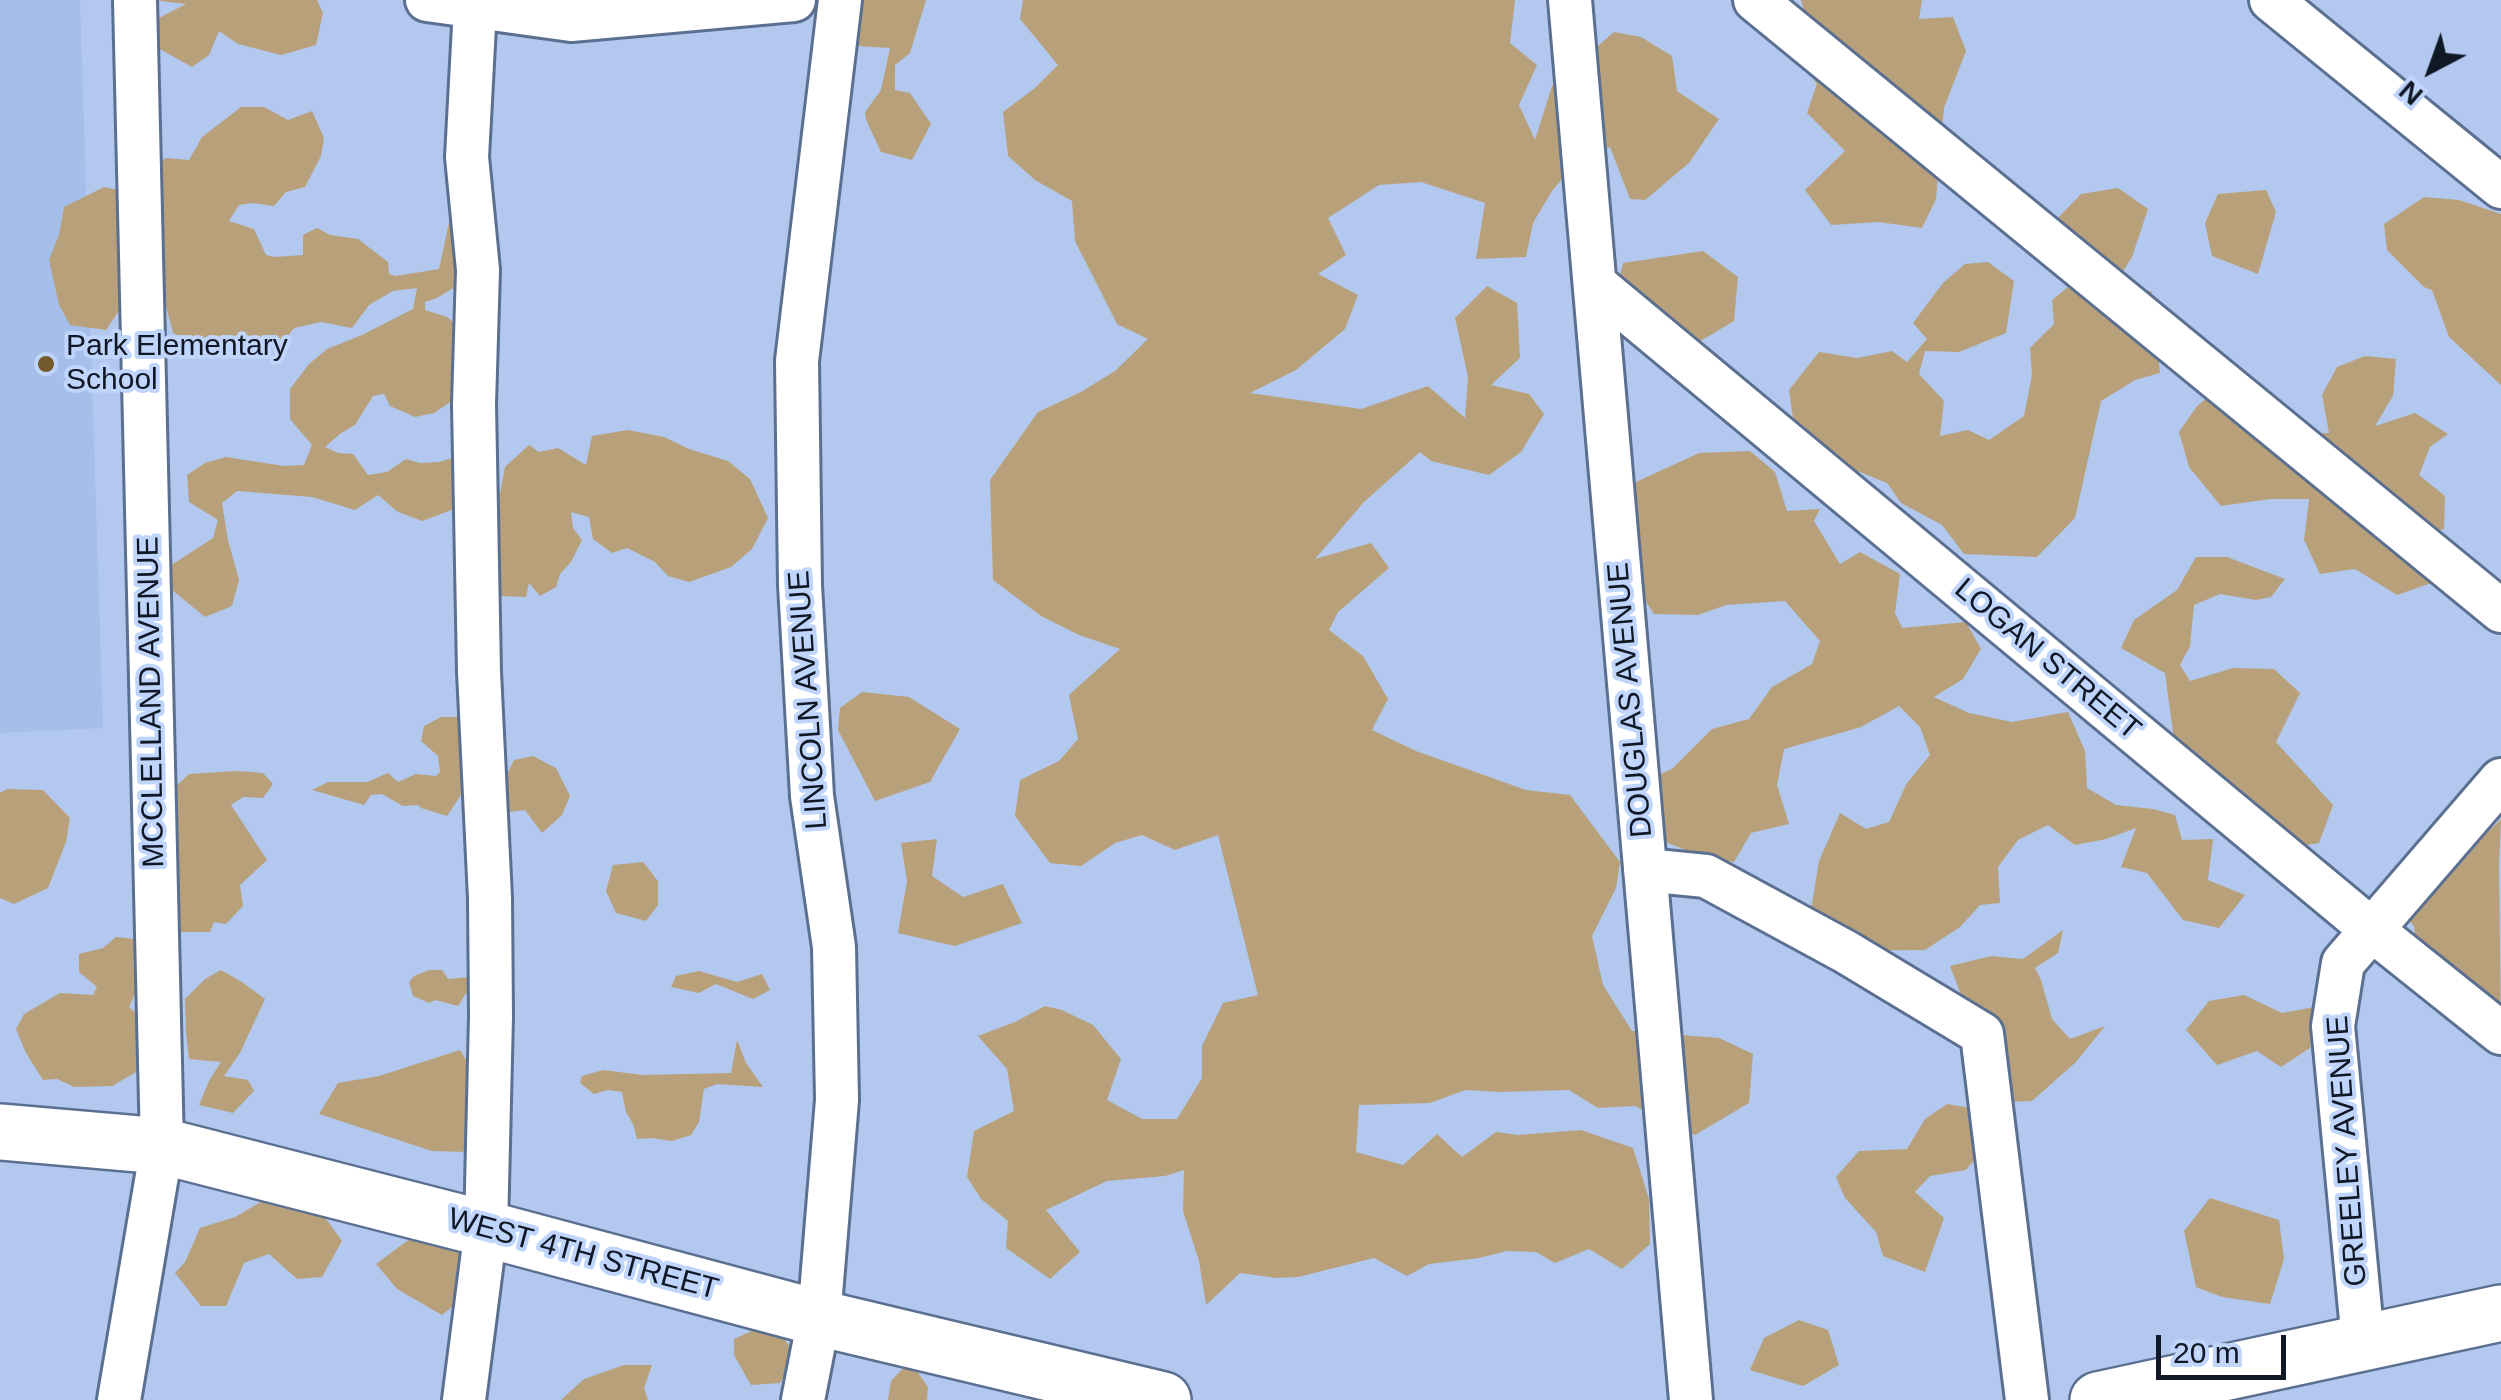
<!DOCTYPE html>
<html>
<head>
<meta charset="utf-8">
<style>
  body { margin:0 }
  #map { position:relative; width:2501px; height:1400px; overflow:hidden; background:#b2c8ee; font-family:Arial,sans-serif }
  canvas { display:block }
  .north { position:absolute; left:2381px; top:20px; width:100px; height:100px; -webkit-text-stroke:8px #bfd5fb; paint-order:stroke; rotate:221deg; font-size:28px; font-weight:700; line-height:40px; text-align:center; color:#101725 }
  .north::after { content:''; display:block; margin:auto; width:35px; height:45px; background:#101725; clip-path:polygon(50% 0,100% 100%,50% 72%,0 100%) }
  .scale { position:absolute; left:2156px; top:1335px; width:130px; height:45px; box-sizing:border-box; border:5px solid #101725; border-top:0; padding-left:12px; font-size:30px; line-height:35px; white-space:nowrap; color:#101725; -webkit-text-stroke:8px #bfd5fb; paint-order:stroke }
</style>
</head>
<body>
<div id="map">
<canvas width="2501" height="1400"></canvas>
<div class="north">N</div>
<div class="scale">20 m</div>
</div>
<script>
const g = document.querySelector('canvas').getContext('2d');
g.lineJoin = 'round';
function fillPath(path, color) {
  g.fillStyle = color;
  g.fill(path, 'evenodd');
}
function shape(rows) {
  const path = new Path2D();
  for (const r of rows) {
    path.moveTo(r[0], r[1]);
    for (let i = 2; i < r.length; i += 2) path.lineTo(r[i], r[i + 1]);
  }
  return path;
}
function strokePath(path, color, width, dash) {
  g.strokeStyle = color;
  g.lineWidth = width;
  g.lineCap = dash ? 'butt' : 'round';
  g.setLineDash(dash || []);
  g.stroke(path);
}
function write(font, color, halo, rows, align = 'center') {
  g.font = font + ' Arial,sans-serif';
  g.lineWidth = 8;
  g.setLineDash([]);
  g.textBaseline = 'middle';
  g.strokeStyle = halo;
  g.fillStyle = color;
  for (const [text, x, y, turn = 0] of rows) {
    g.save();
    g.translate(x, y);
    g.rotate((+turn || 0) * Math.PI / 180);
    g.textAlign = isNaN(turn) ? turn : align;
    if (halo) g.strokeText(text, 0, 0);
    g.fillText(text, 0, 0);
    g.restore();
  }
}
const built = shape([
  [0,0,80,0,103,728,0,733]
]);
const green = shape([
  [152,0,317,0,323,13,316,45,281,55,238,44,219,31,209,55,192,67,147,42,153,21,186,4],
  [825,0,926,0,910,53,895,65,895,90,910,93,931,124,912,160,881,152,866,120,865,112,881,90,890,48,856,46],
  [1023,0,1515,0,1510,43,1537,65,1519,105,1535,140,1552,86,1614,32,1641,37,1672,56,1677,91,1719,119,1689,163,1645,200,1630,199,1610,147,1567,173,1552,191,1533,223,1526,257,1476,259,1485,203,1421,182,1379,185,1328,218,1346,255,1318,274,1358,295,1345,329,1296,370,1250,393,1361,409,1428,386,1465,418,1468,377,1455,318,1487,286,1517,303,1520,358,1491,385,1529,394,1544,414,1521,452,1489,475,1431,461,1420,452,1364,502,1315,559,1371,543,1389,568,1338,612,1329,630,1363,656,1388,699,1372,730,1416,751,1526,790,1570,795,1620,862,1616,888,1592,936,1603,985,1632,1031,1719,1038,1753,1054,1749,1103,1695,1135,1635,1106,1598,1108,1569,1090,1499,1092,1465,1090,1430,1103,1359,1105,1356,1152,1403,1165,1437,1134,1462,1157,1496,1132,1518,1135,1581,1130,1633,1148,1649,1199,1650,1244,1622,1269,1589,1249,1555,1263,1536,1252,1507,1251,1479,1258,1429,1264,1407,1276,1374,1258,1298,1277,1277,1278,1240,1273,1206,1305,1199,1261,1183,1211,1184,1170,1165,1176,1107,1181,1046,1210,1080,1252,1050,1279,1006,1248,1008,1221,981,1199,967,1177,974,1131,1014,1111,1007,1069,978,1036,1015,1022,1045,1006,1062,1010,1093,1025,1121,1059,1107,1100,1142,1119,1177,1119,1202,1078,1202,1046,1223,1003,1258,995,1218,835,1175,850,1142,835,1115,843,1081,866,1050,863,1015,816,1020,780,1059,761,1078,739,1069,695,1120,649,1079,635,1041,616,993,580,990,480,1038,412,1081,392,1115,371,1148,339,1117,324,1075,241,1072,201,1035,180,1008,156,1003,112,1035,88,1058,65,1020,19],
  [1801,0,1922,0,1919,19,1953,17,1966,51,1944,108,1936,199,1922,228,1878,222,1831,225,1805,190,1845,151,1807,113,1817,84,1792,49,1806,19],
  [241,107,264,107,288,120,312,111,324,138,321,156,305,187,286,192,274,206,253,203,239,205,229,221,254,229,266,255,275,257,303,255,303,235,317,228,330,235,358,239,388,262,389,274,396,276,439,269,452,209,455,287,437,298,425,302,425,310,447,317,460,328,455,399,434,413,415,417,390,406,384,394,373,396,355,425,341,433,325,447,338,453,353,454,368,475,387,472,406,459,420,463,439,462,456,457,486,507,500,493,505,467,529,445,539,452,558,448,586,465,592,436,628,430,664,437,689,449,728,461,750,479,768,518,752,549,731,567,689,582,668,576,655,562,627,548,612,553,593,539,589,517,571,512,573,528,582,540,571,562,560,574,556,587,540,596,529,583,526,597,499,596,457,508,422,521,398,512,378,495,355,510,312,497,237,491,222,503,228,540,239,580,232,606,205,617,172,590,170,566,213,538,218,520,189,502,187,475,205,463,226,457,284,466,304,465,312,445,290,419,290,389,309,364,327,349,362,335,413,309,417,288,393,291,369,305,352,328,321,322,294,328,281,345,255,347,240,337,224,345,193,341,173,333,162,291,123,305,106,330,70,325,59,305,49,260,59,235,64,207,104,187,119,190,166,158,189,160,202,137],
  [2118,188,2148,209,2132,257,2118,279,2152,292,2160,373,2135,380,2101,401,2075,518,2037,557,1964,554,1942,525,1901,503,1887,483,1860,472,1828,464,1795,432,1789,390,1819,352,1857,358,1892,351,1907,362,1927,339,1913,323,1943,283,1965,264,1988,262,2014,281,2006,333,1959,352,1925,351,1919,374,1944,401,1940,436,1968,430,1989,440,2024,416,2032,375,2030,348,2054,324,2052,300,2068,287,2093,257,2054,222,2081,194],
  [2266,190,2276,212,2258,274,2212,256,2205,223,2218,194],
  [2424,197,2459,200,2501,214,2501,385,2449,337,2432,290,2424,287,2387,250,2384,224],
  [1703,251,1738,277,1734,321,1692,346,1610,317,1623,263],
  [2365,356,2396,359,2393,396,2375,426,2415,413,2448,434,2430,447,2419,475,2445,496,2444,529,2399,543,2431,583,2397,595,2355,569,2320,574,2304,540,2309,499,2270,499,2221,506,2189,467,2179,432,2197,406,2242,370,2268,400,2312,433,2329,433,2322,395,2337,367],
  [1750,451,1775,472,1787,511,1820,509,1814,521,1840,564,1860,552,1900,574,1895,613,1902,628,1966,622,1981,649,1963,679,1934,697,1969,713,2012,722,2068,712,2085,751,2087,788,2116,805,2153,809,2175,815,2182,840,2213,839,2208,880,2245,895,2219,928,2183,920,2147,873,2121,867,2136,828,2106,839,2075,845,2048,825,2018,840,1998,867,2000,903,1980,905,1960,927,1925,950,1814,951,1794,944,1812,904,1819,861,1840,813,1866,829,1889,822,1907,783,1930,755,1920,727,1899,706,1861,727,1784,749,1777,785,1789,824,1751,833,1734,862,1704,857,1665,842,1619,791,1672,769,1712,729,1749,719,1772,687,1812,664,1820,641,1785,601,1726,605,1698,615,1654,614,1601,534,1636,482,1699,453],
  [2196,557,2227,557,2285,579,2271,597,2256,600,2220,594,2194,605,2190,646,2180,665,2190,681,2233,668,2274,669,2300,693,2276,742,2333,805,2319,843,2249,855,2236,790,2218,773,2175,747,2165,673,2121,648,2134,620,2177,590],
  [862,692,909,697,960,729,930,782,875,801,838,730,840,708],
  [470,711,474,769,459,798,447,816,421,808,418,805,403,806,382,794,371,795,364,805,312,790,328,782,367,782,388,773,398,782,416,774,436,776,440,772,438,756,421,741,424,726,441,717,457,717],
  [533,756,556,768,570,796,562,815,542,833,525,810,510,812,501,800,501,786,514,760],
  [237,771,263,773,273,784,263,798,243,797,231,805,267,860,240,885,243,906,226,924,214,922,210,932,180,932,170,928,146,944,133,963,137,989,129,1007,143,1019,138,1046,138,1071,112,1086,74,1087,57,1079,43,1080,26,1053,16,1029,24,1014,60,993,93,995,97,987,79,972,79,954,103,948,116,937,135,939,145,926,173,789,189,774],
  [7,789,43,790,70,818,66,842,48,888,14,904,0,898,0,793],
  [2501,819,2499,864,2501,1034,2416,944,2414,926,2407,919,2466,853],
  [937,839,932,876,963,897,1003,884,1022,923,955,946,898,933,907,881,901,843],
  [643,862,658,881,658,905,646,921,616,913,606,891,613,865],
  [2063,930,2058,953,2035,968,2041,980,2052,1019,2070,1039,2105,1026,2076,1062,2032,1101,2008,1102,1986,1146,1966,1170,1930,1176,1915,1192,1944,1218,1925,1272,1883,1256,1876,1232,1845,1198,1836,1177,1859,1151,1907,1149,1925,1119,1947,1104,1977,1109,1965,1005,1950,966,1991,956,2023,959],
  [221,970,242,982,265,999,240,1053,224,1076,248,1080,254,1091,233,1113,199,1105,209,1081,221,1062,189,1059,186,1032,185,999,205,979],
  [429,970,442,970,448,979,470,977,467,992,458,1006,435,1000,429,1003,413,996,409,982,414,976],
  [699,971,737,982,762,974,770,990,753,999,716,984,699,993,671,987,676,976],
  [2244,995,2282,1013,2315,1007,2310,1048,2281,1067,2257,1051,2217,1065,2186,1030,2209,1001],
  [737,1040,746,1063,763,1087,717,1084,704,1089,699,1122,691,1135,672,1141,651,1138,637,1139,633,1124,626,1112,622,1092,608,1090,594,1094,580,1083,582,1076,603,1070,643,1075,731,1073],
  [460,1050,476,1076,466,1118,468,1152,432,1151,319,1114,338,1083,379,1076],
  [276,1193,314,1202,342,1241,322,1277,297,1279,269,1254,244,1263,226,1306,201,1306,175,1273,185,1262,200,1228,235,1217],
  [2210,1198,2279,1220,2284,1259,2270,1304,2222,1297,2196,1287,2184,1231],
  [434,1227,494,1273,442,1315,397,1289,376,1264,407,1241],
  [1799,1320,1828,1330,1839,1365,1803,1386,1750,1370,1764,1338],
  [758,1328,783,1337,797,1357,780,1383,751,1385,734,1355,734,1339],
  [910,1361,928,1387,927,1400,888,1400,891,1381],
  [624,1365,652,1365,644,1388,648,1400,561,1400,584,1379]
]);
const minor = shape([
  [427,0,571,20,794,0],
  [1570,0,1691,1400],
  [1755,0,2501,611],
  [2271,0,2501,187],
  [1595,284,2372,930,2501,1033],
  [1645,870,1706,876,1846,952,1982,1034,2027,1400],
  [2363,1341,2333,1026,2343,963,2501,780],
  [119,1400,162,1146,135,0],
  [464,1400,486,1229,491,1016,490,898,479,672,474,404,478,270,467,157,475,7],
  [803,1400,819,1318,837,1100,834,947,812,796,800,585,797,361,840,0]
]);
const major = shape([
  [0,1132,162,1146,486,1229,819,1318,1163,1400],
  [2098,1400,2501,1313]
]);
const markers = [
  [46,364,10,"#73592b"]
];
const poiNames = [
  ["Park Elementary",66,347],
  ["School",66,381]
];
const streetNames = [
  ["LOGAN STREET",2047,660,40],
  ["LINCOLN AVENUE",809,700,-94],
  ["DOUGLAS AVENUE",1631,700,-95],
  ["MCCLELLAND AVENUE",152,702,-91],
  ["GREELEY AVENUE",2348,1151,-94],
  ["WEST 4TH STREET",583,1255,15]
];
fillPath(built, '#a5beea');
fillPath(green, '#b8a17a');
strokePath(minor, '#5b6f91', 48);
strokePath(major, '#5b6f91', 60);
strokePath(minor, '#fff', 42);
strokePath(major, '#fff', 55);
for (const [x, y, r, color] of markers) {
  const dot = new Path2D();
  dot.arc(x, y, r, 0, 2 * Math.PI);
  g.fillStyle = color;
  g.fill(dot);
  strokePath(dot, '#bfd5fb', 4);
}
write('30px', '#101725', '#bfd5fb', poiNames, 'left');
write('30px', '#101725', '#bfd5fb', streetNames);
</script>
</body>
</html>
